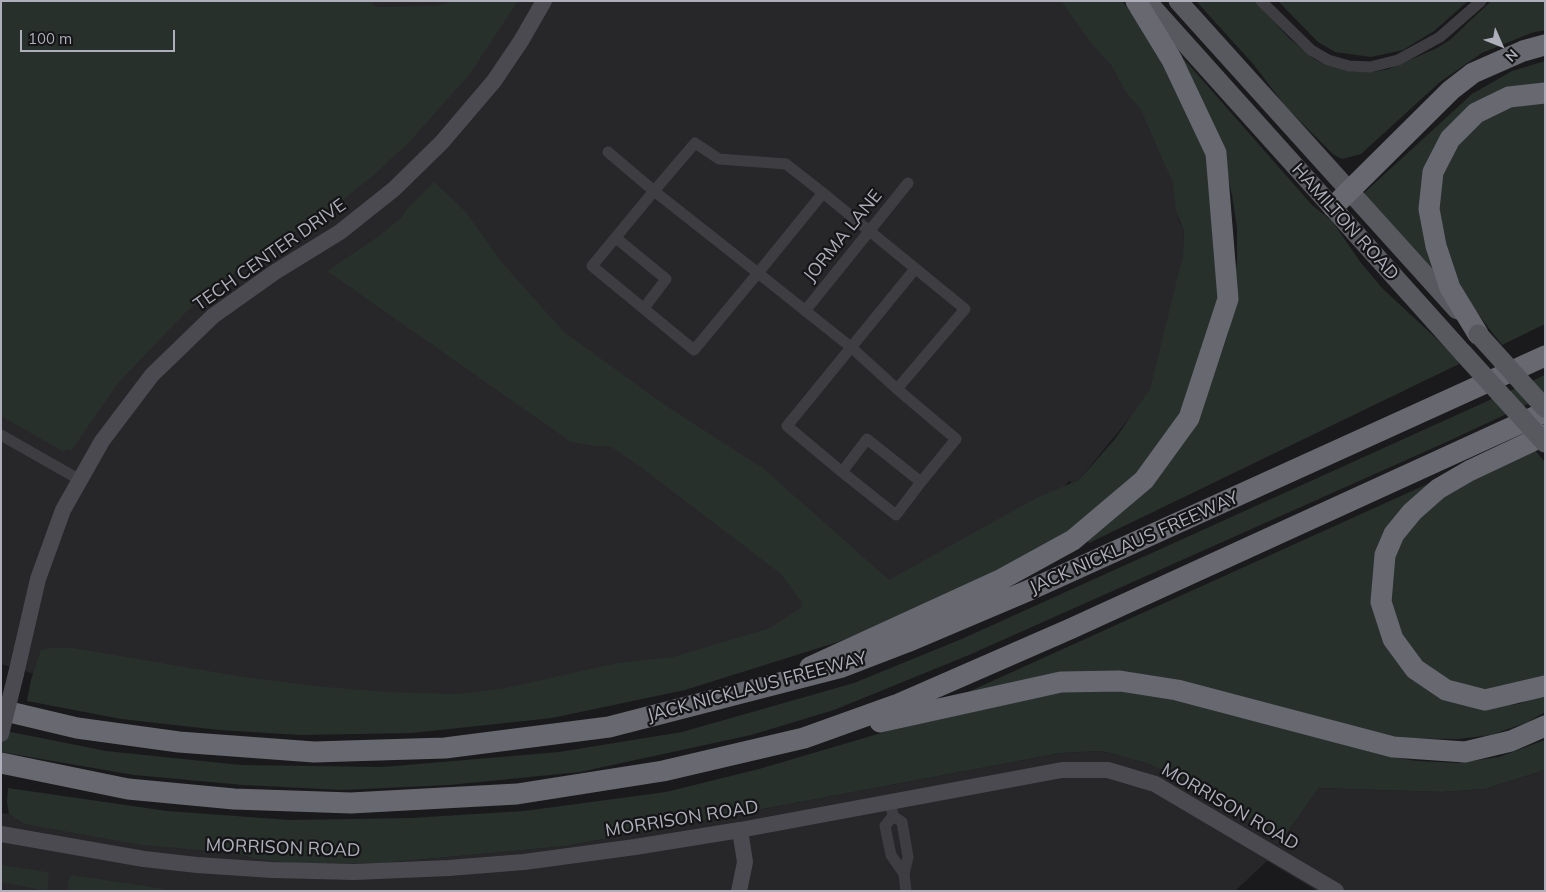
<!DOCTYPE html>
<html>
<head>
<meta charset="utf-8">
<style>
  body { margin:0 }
  #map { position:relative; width:1546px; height:892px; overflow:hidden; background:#1a1a1c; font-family:Mulish,sans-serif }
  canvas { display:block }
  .frame { position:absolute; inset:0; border:2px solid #aeafba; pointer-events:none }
  .north { position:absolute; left:1476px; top:20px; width:50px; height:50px; -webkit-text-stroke:4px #151517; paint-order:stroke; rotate:134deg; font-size:14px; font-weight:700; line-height:20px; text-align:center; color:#aeafba }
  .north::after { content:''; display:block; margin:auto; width:18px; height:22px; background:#aeafba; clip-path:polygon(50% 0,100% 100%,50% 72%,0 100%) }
  .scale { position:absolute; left:20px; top:30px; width:155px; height:22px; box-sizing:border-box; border:2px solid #aeafba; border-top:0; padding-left:6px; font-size:15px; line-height:18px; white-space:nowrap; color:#aeafba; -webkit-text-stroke:4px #151517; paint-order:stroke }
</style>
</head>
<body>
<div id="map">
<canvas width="1546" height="892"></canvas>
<div class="frame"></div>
<div class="north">N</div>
<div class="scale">100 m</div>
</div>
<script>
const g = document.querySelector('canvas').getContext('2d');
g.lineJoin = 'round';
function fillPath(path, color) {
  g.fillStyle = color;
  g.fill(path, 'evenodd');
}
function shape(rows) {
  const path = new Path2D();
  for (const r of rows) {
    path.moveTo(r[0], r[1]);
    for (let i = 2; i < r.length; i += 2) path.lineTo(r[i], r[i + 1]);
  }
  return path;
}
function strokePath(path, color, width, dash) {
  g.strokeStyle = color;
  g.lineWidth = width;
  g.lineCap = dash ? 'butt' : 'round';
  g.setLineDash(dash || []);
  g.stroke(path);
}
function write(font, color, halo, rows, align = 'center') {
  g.font = font + ' Mulish,sans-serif';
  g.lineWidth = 4.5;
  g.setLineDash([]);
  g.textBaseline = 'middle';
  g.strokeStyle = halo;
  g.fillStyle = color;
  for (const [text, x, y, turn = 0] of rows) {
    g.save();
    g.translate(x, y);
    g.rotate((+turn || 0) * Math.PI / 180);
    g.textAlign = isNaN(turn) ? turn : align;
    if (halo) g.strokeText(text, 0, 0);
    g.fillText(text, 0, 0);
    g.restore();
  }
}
const built = shape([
  [270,1,1088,1,1177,158,1178,218,1184,231,1183,255,1154,388,1079,480,1072,483,1069,481,1062,489,900,580,752,647,533,703,91,691,1,664,1,234],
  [1102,751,1146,763,1179,777,1282,840,1319,788,1442,792,1485,789,1545,770,1545,891,1317,891,1267,861,1235,891,1,891,1,813,9,814,24,824,236,853,255,859,384,863,566,846,1061,753]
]);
const green = shape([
  [1,1,370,1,376,7,434,6,456,1,518,1,469,75,411,140,374,175,340,202,230,276,186,312,118,383,71,451,66,449,64,452,1,416],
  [1061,1,1122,1,1156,43,1209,154,1222,278,1211,339,1177,421,1128,486,1042,551,896,619,838,642,685,690,552,718,412,733,300,735,219,730,121,719,27,701,31,680,41,650,51,648,73,648,244,677,315,686,386,692,456,694,501,689,617,663,673,657,770,628,802,607,801,601,781,574,642,468,610,446,594,446,571,442,327,271,379,236,402,217,406,210,434,182,464,210,503,264,564,332,665,405,764,469,889,580,1036,498,1079,480,1115,439,1150,389,1183,255,1184,231,1176,211,1173,183,1140,108,1127,94,1112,66,1091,43],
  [1196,1,1255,1,1289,38,1314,59,1326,65,1354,72,1373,72,1389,69,1435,49,1450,40,1491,1,1545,1,1545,30,1531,33,1482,53,1440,82,1361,154,1342,159,1334,155,1285,106,1254,65],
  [1278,1,1468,1,1434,31,1403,50,1371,57,1335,52,1318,42],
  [1184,59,1312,205,1332,221,1361,263,1383,289,1454,355,1459,364,1089,543,1087,539,1205,400,1229,331,1237,261,1237,228,1232,195,1225,163,1182,62],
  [1545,61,1545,88,1445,139,1433,270,1365,196,1365,192,1472,94,1512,71],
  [1545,99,1545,324,1502,345,1474,309,1457,279,1437,217,1442,170,1461,137,1498,110],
  [1545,375,1545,396,1451,440,969,655,834,710,751,735,580,772,449,785,343,790,243,785,134,775,1,752,1,730,106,751,241,765,383,767,559,752,682,732,854,683,964,638],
  [1534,449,1545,462,1545,681,1487,694,1439,679,1405,646,1388,594,1396,546,1433,501],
  [1434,481,1380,565,1405,665,1497,706,1519,704,1545,694,1545,712,1528,722,1491,735,1458,739,1380,738,1191,690,968,692],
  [1119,688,1165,695,1385,756,1417,761,1458,763,1499,757,1545,740,1545,770,1485,789,1442,792,1319,788,1282,840,1179,777,1146,763,1102,751,1061,753,566,846,384,863,296,864,255,859,236,853,142,845,24,824,9,814,7,802,8,788,167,811,290,820,411,818,524,811,666,792,759,769,888,731,1066,690],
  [1,865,47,872,49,877,47,891,1,882],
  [71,875,165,889,165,891,68,891,68,882]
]);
const street = shape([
  [1261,1,1311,50,1328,60,1349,66,1370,67,1398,60,1440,37,1481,1],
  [608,152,654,191,695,143,719,159,786,164,823,193,965,309,897,389,852,348,758,273,823,193],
  [654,191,758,273,694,350,592,266,654,191],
  [616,238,666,279,644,308],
  [805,311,908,183],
  [897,389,956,439,921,482],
  [1,435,80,480],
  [842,472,896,515,921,482,867,439,842,472,787,426,915,269],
  [892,810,893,816,885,826,891,855,904,874],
  [893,816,902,822,908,857,904,874,906,891]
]);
const secondary = shape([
  [16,674,38,579,63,510,102,441,152,375,213,316,275,272,340,232,394,189,442,142,494,81,521,41,544,1],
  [1,834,144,859,197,865,272,870,354,872,449,868,524,862,635,847,740,830,1062,770,1108,770,1155,784,1336,891],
  [739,891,745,862,740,830]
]);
const primary = shape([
  [1147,1,1463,353],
  [1178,1,1457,310]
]);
const highway = shape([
  [1333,207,1451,90,1473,73,1523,51,1545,45],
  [1478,334,1450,288,1436,246,1429,209,1433,172,1450,139,1476,113,1509,97,1545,93],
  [1545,435,1469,471,1438,489,1412,512,1394,534,1385,555,1381,602,1393,639,1415,669,1446,690,1485,700,1545,686],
  [810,667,1002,579,1073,540,1144,480,1189,418,1228,299,1216,153,1172,60,1136,1],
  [1,710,77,728,179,742,314,752,445,748,609,727,842,667,907,642,1032,589,1545,356],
  [880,722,1061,682,1120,681,1177,690,1393,747,1465,752,1511,741,1545,726],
  [1,763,128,789,234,799,351,803,517,794,663,771,804,738,896,705,1070,629,1545,412]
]);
const secondaryBridge = shape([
  [1,734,16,674]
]);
const primaryBridge = shape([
  [1478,334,1545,408],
  [1463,353,1545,443]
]);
const streetNames = [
  ["HAMILTON ROAD",1345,222,48],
  ["JORMA LANE",843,236,-51],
  ["TECH CENTER DRIVE",270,255,-35],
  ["JACK NICKLAUS FREEWAY",1134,543,-24],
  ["JACK NICKLAUS FREEWAY",757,687,-15],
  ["MORRISON ROAD",1230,807,30],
  ["MORRISON ROAD",682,819,-9],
  ["MORRISON ROAD",283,848,2]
];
fillPath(built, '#272629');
fillPath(green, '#28302c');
strokePath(street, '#3e3d42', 11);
strokePath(secondary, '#4a4a50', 16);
strokePath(primary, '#58585f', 19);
strokePath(highway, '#686871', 21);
strokePath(secondaryBridge, '#4a4a50', 16);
strokePath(primaryBridge, '#58585f', 19);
write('18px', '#aeafba', '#151517', streetNames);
</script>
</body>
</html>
